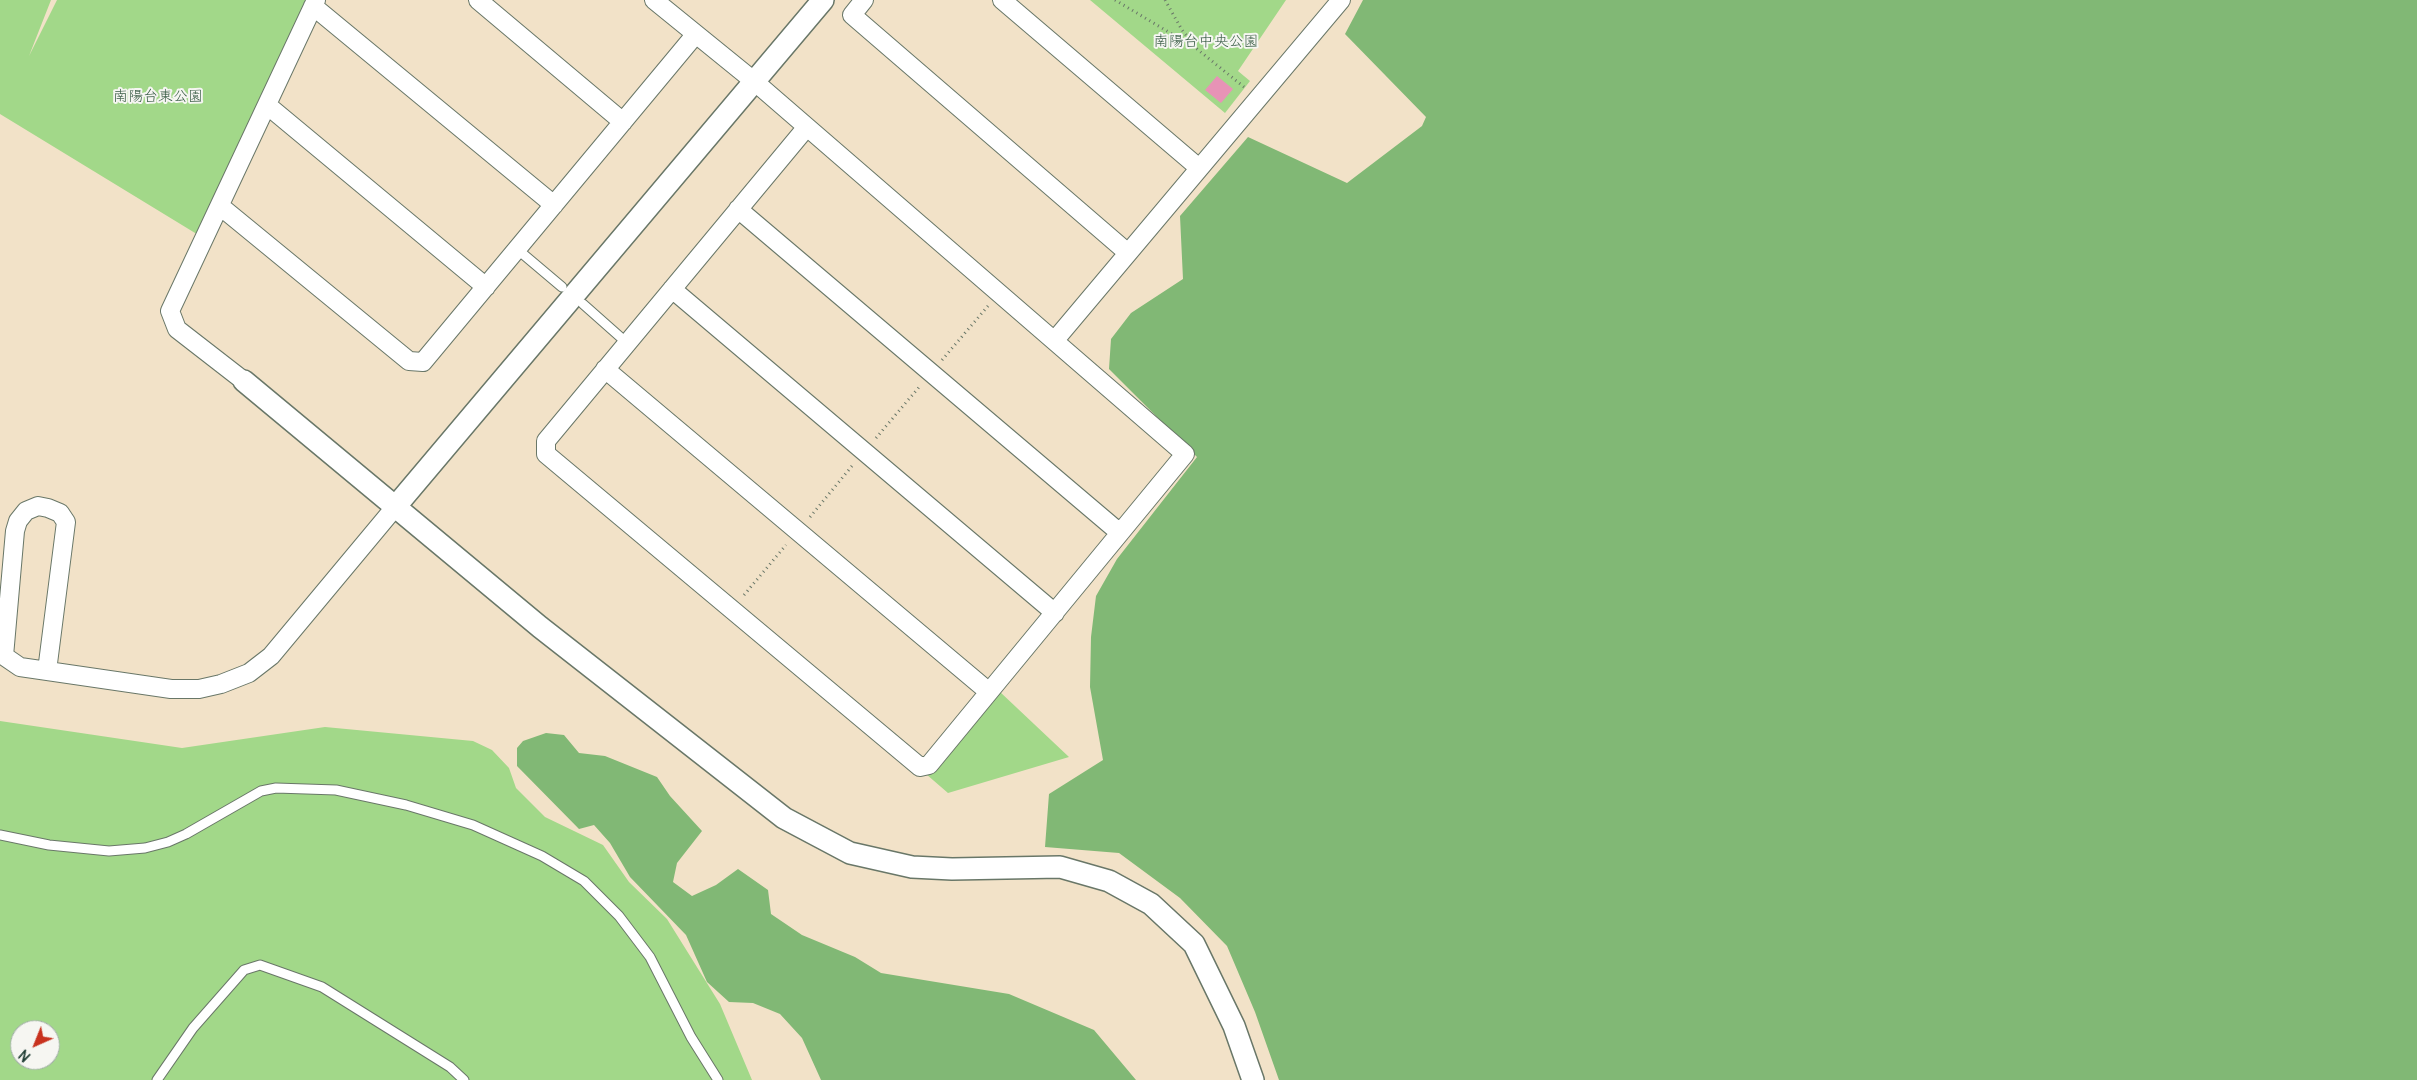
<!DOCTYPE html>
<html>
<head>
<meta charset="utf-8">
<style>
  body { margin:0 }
  #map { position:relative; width:2417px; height:1080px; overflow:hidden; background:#f2e2c8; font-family:Pangolin,sans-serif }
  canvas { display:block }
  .north { position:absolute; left:10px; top:1020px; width:50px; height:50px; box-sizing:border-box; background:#f6f6f2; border:1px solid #a0aca6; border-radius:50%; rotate:224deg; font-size:14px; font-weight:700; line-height:20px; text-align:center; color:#1f3d34 }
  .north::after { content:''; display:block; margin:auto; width:18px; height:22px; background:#c8321e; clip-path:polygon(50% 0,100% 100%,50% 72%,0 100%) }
</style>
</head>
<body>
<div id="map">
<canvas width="2417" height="1080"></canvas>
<div class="north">N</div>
</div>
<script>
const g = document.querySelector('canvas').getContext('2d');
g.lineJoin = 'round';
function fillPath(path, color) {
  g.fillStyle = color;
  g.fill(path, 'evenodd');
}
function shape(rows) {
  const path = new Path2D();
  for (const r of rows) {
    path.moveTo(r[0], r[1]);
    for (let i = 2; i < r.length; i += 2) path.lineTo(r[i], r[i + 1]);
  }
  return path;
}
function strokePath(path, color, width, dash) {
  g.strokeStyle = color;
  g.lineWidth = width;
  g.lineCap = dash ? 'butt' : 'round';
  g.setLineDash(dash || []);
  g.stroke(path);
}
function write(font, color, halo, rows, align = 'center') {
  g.font = font + ' Pangolin,"Klee One",sans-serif';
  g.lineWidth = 4;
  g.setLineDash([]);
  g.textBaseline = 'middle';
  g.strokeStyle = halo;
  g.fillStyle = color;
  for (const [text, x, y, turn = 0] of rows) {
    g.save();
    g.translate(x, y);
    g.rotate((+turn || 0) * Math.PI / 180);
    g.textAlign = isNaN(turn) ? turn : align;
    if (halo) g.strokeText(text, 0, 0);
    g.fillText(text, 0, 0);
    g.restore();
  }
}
const green = shape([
  [0,0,51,0,29,56,57,0,309,0,200,236,0,114],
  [1090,0,1286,0,1238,71,1250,81,1225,113],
  [999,691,1069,757,948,793,926,774],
  [0,721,182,748,325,727,473,741,492,750,509,768,516,788,545,817,603,845,629,882,667,919,720,1004,752,1080,0,1080],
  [20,1030,50,1030,50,1060,20,1060]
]);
const forest = shape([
  [1363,0,2417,0,2417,1080,1279,1080,1255,1012,1227,946,1180,898,1119,853,1045,847,1049,794,1103,760,1090,687,1091,637,1096,596,1117,559,1197,457,1109,369,1111,339,1131,313,1183,279,1180,216,1248,137,1347,183,1422,126,1426,117,1345,34],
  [546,733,564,735,579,753,605,756,657,777,670,796,702,831,677,863,673,882,692,896,716,885,738,869,768,890,771,914,802,935,855,957,881,973,1009,994,1094,1030,1136,1080,821,1080,802,1038,780,1014,753,1003,729,1002,707,982,686,935,630,877,610,843,594,825,579,829,517,766,517,748,523,741]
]);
const building = shape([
  [1217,76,1233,89,1221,103,1205,90]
]);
const path = shape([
  [1115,0,1197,49,1244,87],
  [1165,0,1182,30,1195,46],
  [942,360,988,306],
  [876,438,920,386],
  [810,517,852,466],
  [744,595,786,545]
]);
const service = shape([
  [517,249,562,287],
  [583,304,627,343],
  [0,835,49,845,109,851,145,848,168,842,186,834,261,791,276,788,336,790,406,805,473,825,542,856,584,881,619,916,650,957,691,1037,718,1080],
  [157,1080,193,1028,244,970,260,965,322,987,450,1067,464,1080]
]);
const minor = shape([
  [478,0,623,122],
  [654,0,755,82,1185,454,929,765,920,767,546,454,546,441,806,128],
  [864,0,852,15,1128,253],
  [1002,0,1199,168],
  [313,6,554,205],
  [267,105,486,287],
  [220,206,409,361,423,362,695,35],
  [738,209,1120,533],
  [672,289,1055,613],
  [1055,340,1341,0],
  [605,369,989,692],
  [244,381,177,329,170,311,316,0],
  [47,671,66,522,60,513,48,508,38,506,26,511,18,521,15,531,4,656,20,667,171,689,199,689,221,684,249,673,271,656,396,506]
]);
const tertiary = shape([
  [244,381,540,627,784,818,850,853,912,867,952,869,1060,867,1109,881,1151,904,1194,944,1234,1026,1253,1080],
  [396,506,823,0]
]);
const parkNames = [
  ["南陽台中央公園",1206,42],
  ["南陽台東公園",158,97]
];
fillPath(green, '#a2d889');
fillPath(forest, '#81b875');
fillPath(building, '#e793b6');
strokePath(service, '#697768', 11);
strokePath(minor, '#697768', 20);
strokePath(tertiary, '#697768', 24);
strokePath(path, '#697768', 3, [1, 4]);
strokePath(service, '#fff', 9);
strokePath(minor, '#fff', 18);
strokePath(tertiary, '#fff', 21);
write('15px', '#395c45', '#f6f6f2', parkNames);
</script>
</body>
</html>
